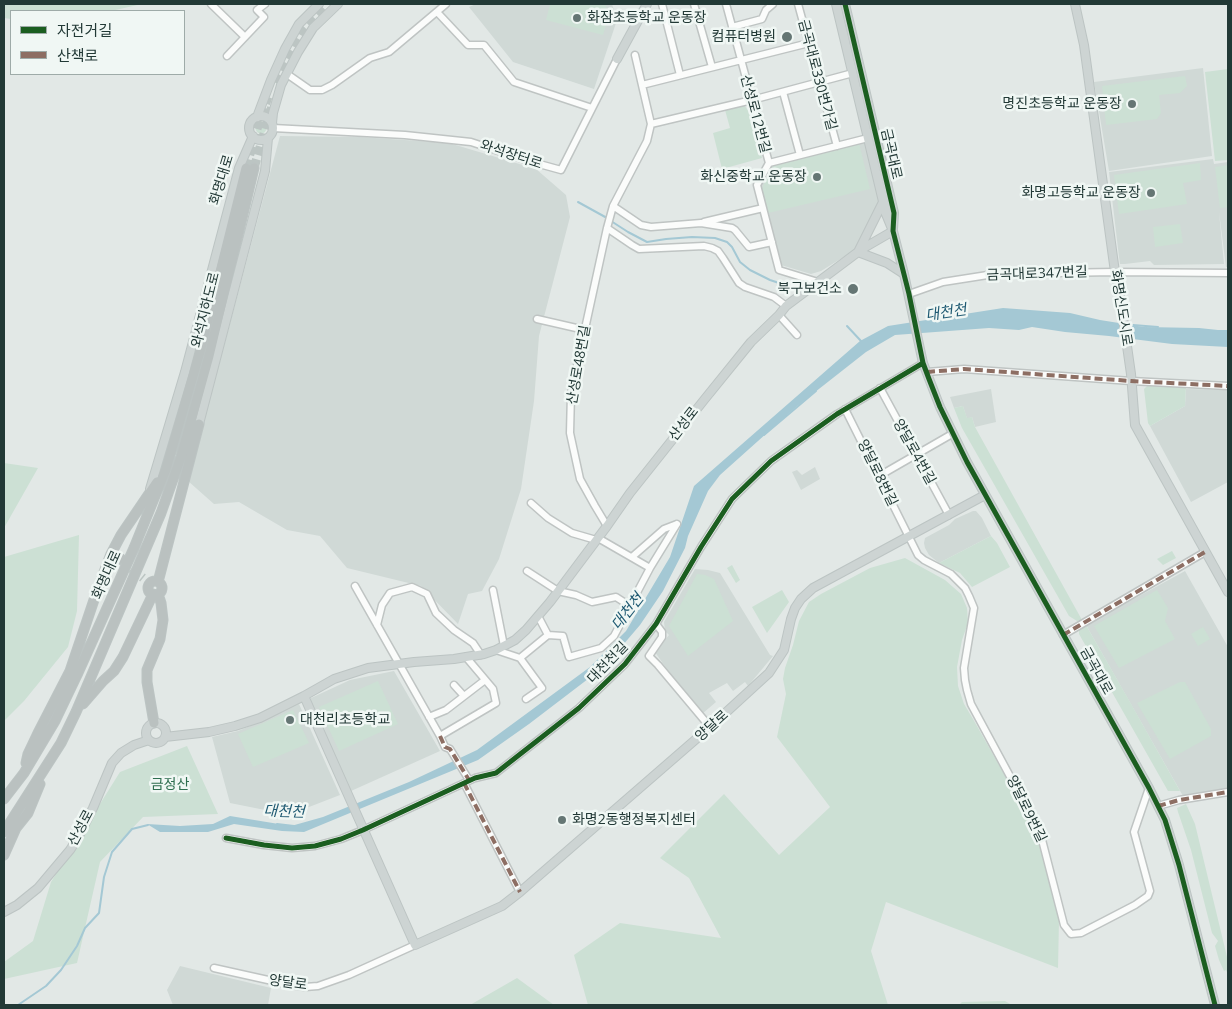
<!DOCTYPE html>
<html>
<head>
<meta charset="utf-8">
<style>
  body { margin:0 }
  #map { position:relative; width:1232px; height:1009px; overflow:hidden; background:#e2e8e6; font-family:"Open Sans","Noto Sans KR",sans-serif }
  canvas { display:block }
  .frame { position:absolute; inset:0; border:5px solid #223936; pointer-events:none }
  .legend { position:absolute; left:10px; top:10px; width:175px; height:65px; box-sizing:border-box; background:#f0f7f4; border:1px solid #9eaba8; margin:0; padding:6px 9px; list-style:none; font-size:15px; color:#223936 }
  .legend li { display:flex; align-items:center; gap:10px; height:25px }
  .legend b { width:25px; border:1px solid #9eaba8 }
</style>
</head>
<body>
<div id="map">
<canvas width="1232" height="1009"></canvas>
<div class="frame"></div>
<ul class="legend">
<li><b style="height:6px;background:#1b5e20"></b>자전거길</li>
<li><b style="height:6px;background:#8d6e63"></b>산책로</li>
</ul>
</div>
<script>
const g = document.querySelector('canvas').getContext('2d');
g.lineJoin = 'round';
function fillPath(path, color) {
  g.fillStyle = color;
  g.fill(path, 'evenodd');
}
function shape(rows) {
  const path = new Path2D();
  for (const r of rows) {
    if (r.length === 3) {
      path.moveTo(r[0] + r[2], r[1]);
      path.arc(r[0], r[1], r[2], 0, 2 * Math.PI);
      continue;
    }
    path.moveTo(r[0], r[1]);
    for (let i = 2; i < r.length; i += 2) path.lineTo(r[i], r[i + 1]);
  }
  return path;
}
function strokePath(path, color, width, dash) {
  g.strokeStyle = color;
  g.lineWidth = width;
  g.lineCap = dash ? 'butt' : 'round';
  g.setLineDash(dash || []);
  g.stroke(path);
}
function write(font, color, halo, rows, align = 'center') {
  g.font = font + ' "Open Sans","Noto Sans KR",sans-serif';
  g.lineWidth = 5;
  g.setLineDash([]);
  g.textBaseline = 'middle';
  g.strokeStyle = halo;
  g.fillStyle = color;
  for (const [text, x, y, turn = 0] of rows) {
    g.save();
    g.translate(x, y);
    g.rotate((+turn || 0) * Math.PI / 180);
    g.textAlign = isNaN(turn) ? turn : align;
    if (halo) g.strokeText(text, 0, 0);
    g.fillText(text, 0, 0);
    g.restore();
  }
}
const built = shape([
  [476,4,612,4,617,20,594,89,513,62,469,7],
  [1203,68,1212,156,1109,171,1094,82],
  [280,136,360,137,449,143,536,169,566,195,570,217,539,336,534,401,521,489,499,559,482,591,468,594,458,624,421,586,347,568,320,536,287,530,239,502,214,504,188,481],
  [866,142,879,200,855,250,821,271,811,274,781,265,759,186,770,165],
  [1213,159,1214,164,1228,162,1228,267,1226,267,1219,212,1224,264,1154,265,1150,261,1125,264,1120,264,1119,257,1109,172],
  [991,389,996,422,975,427,972,417,967,419,963,406,954,408,950,397],
  [1186,389,1228,390,1228,482,1191,502,1150,426,1185,406],
  [815,467,820,479,801,490,792,472,797,470,802,475],
  [973,511,976,511,982,518,991,536,939,563,929,555,925,548,924,543,925,538,949,525,955,519],
  [695,569,708,570,720,573,770,655,773,656,748,686,745,682,733,691,727,683,709,693,716,702,702,714,671,675,655,652,669,635,665,631,664,622],
  [1185,571,1228,647,1228,789,1183,796,1086,625],
  [394,671,440,751,351,791,309,699,350,680],
  [299,704,340,795,309,807,275,812,230,803,212,737,238,731,272,717],
  [180,966,271,988,268,1005,173,1005,167,990]
]);
const green = shape([
  [4,4,142,4,111,11,11,11,11,19,4,18],
  [550,4,605,4,609,15,603,35,546,20],
  [1228,69,1228,160,1215,161,1205,72],
  [1185,76,1187,86,1180,93,1159,95,1161,113,1157,119,1106,125,1102,86],
  [744,105,750,113,762,158,722,169,713,133,730,128,725,110],
  [261,128,5.5],
  [859,143,870,189,768,213,762,188,773,166],
  [1200,163,1201,180,1183,183,1187,204,1119,214,1114,175],
  [1228,165,1228,207,1220,208,1215,167],
  [1180,224,1183,243,1155,247,1153,227],
  [1148,385,1186,386,1185,406,1150,426,1148,423,1144,389],
  [963,406,967,418,972,417,975,427,1082,620,1077,621,1069,616,962,428,954,408],
  [4,463,38,468,4,528],
  [79,535,77,611,68,647,24,701,4,721,4,557],
  [991,536,997,543,1010,567,972,587,960,573,939,563],
  [1172,551,1176,558,1163,565,1157,559],
  [905,558,945,580,961,594,967,608,968,623,962,640,957,667,958,686,964,704,973,719,1039,836,1059,920,1058,968,886,902,871,951,888,1005,588,1005,574,955,620,923,721,938,689,878,660,858,724,794,779,855,830,807,777,737,786,694,783,679,785,668,793,645,799,621,809,602,821,594,870,568],
  [732,565,740,580,736,583,727,568],
  [697,574,705,575,714,579,733,621,688,656,669,626],
  [782,590,789,602,767,633,752,607],
  [1157,590,1168,608,1165,621,1175,639,1119,668,1094,626],
  [1086,625,1130,702,1180,791,1168,791,1079,634,1079,629],
  [1203,627,1210,639,1198,646,1191,634],
  [378,681,398,724,339,751,319,707],
  [1180,682,1185,682,1211,729,1211,736,1170,759,1137,703],
  [293,710,309,743,253,767,238,734],
  [187,746,218,814,143,817,100,862,77,963,4,979,4,962,33,941,51,882,120,772],
  [1186,804,1195,824,1228,961,1228,974,1226,970,1224,971,1219,960,1215,946,1218,941,1212,933,1191,850,1178,812,1177,808],
  [517,978,554,1005,470,1005],
  [1005,1001,1012,1005,959,1005,962,1002]
]);
const water = shape([
  [1003,308,1070,313,1100,320,1144,327,1199,328,1218,330,1228,330,1228,347,1172,344,1109,336,1065,332,1032,327,1019,330,989,328,895,335,866,352,796,407,720,475,708,491,688,536,685,548,663,591,640,625,605,666,529,724,478,760,304,832,282,831,234,824,208,832,160,832,147,824,180,826,213,824,230,816,291,826,323,817,409,782,477,750,590,667,626,631,670,557,694,486,860,341,888,326]
]);
const stream = shape([
  [578,202,607,218],
  [611,221,628,232,647,242,666,239,692,237,715,238,727,242,732,247,740,262,750,270,770,280,797,289],
  [1133,325,1158,327],
  [847,326,861,341],
  [764,435,816,391],
  [277,824,294,826],
  [18,1005,46,986,61,970,77,946,85,928,99,913,104,877,112,852,132,829,148,825]
]);
const highwayTunnel = shape([
  [274,82,294,43,303,27,325,4],
  [246,168,259,122,268,97],
  [254,168,272,106],
  [121,560,143,578]
]);
const minor = shape([
  [212,4,211,4,245,37],
  [662,4,680,75],
  [694,4,712,67],
  [726,4,769,163,757,185,779,270,818,282],
  [798,4,837,146],
  [437,12,468,45,484,45,514,82,592,108],
  [732,27,762,19,766,10,773,4],
  [635,55,651,124,647,141,613,206,641,225,651,227,701,223,732,228,735,230,749,247,772,242],
  [227,56,264,17,257,10,265,4],
  [287,74,310,90,322,90,332,85,370,58,389,52,446,4],
  [642,85,809,43],
  [783,92,800,155],
  [651,124,752,100,853,73],
  [273,128,405,135,471,142,532,162,561,170,617,59],
  [769,163,868,138],
  [704,222,763,208],
  [607,228,632,245,639,249,704,246,712,248,718,251,723,258,739,283,745,287,774,297,786,306],
  [909,294,943,282,994,274,1115,272,1228,273],
  [779,315,797,335],
  [537,319,585,330],
  [927,372,964,369,1131,381,1228,386],
  [880,388,949,515],
  [845,409,918,555,924,560,951,574,965,588,969,596,974,608,964,668,965,680,967,690,971,704,1040,832,1064,925,1071,934,1081,933,1135,905,1148,896,1150,891,1134,832,1149,788],
  [879,476,952,434],
  [531,503,548,518,572,533,596,540],
  [607,526,595,506,580,479,570,433,571,393,607,228,613,206],
  [598,538,650,568],
  [632,557,664,529,677,524],
  [527,571,558,591,576,595,592,602,616,597,630,606],
  [355,586,440,736,445,747,450,749,469,780],
  [493,590,504,646],
  [538,616,548,635],
  [656,624,662,632,662,637,649,656,658,665,710,727],
  [377,625,382,605,390,593,412,587,427,594,436,613,454,630,473,643,481,655],
  [1063,635,1205,552],
  [496,650,520,658,548,635,563,636,569,657,601,648,614,636,650,568,677,524],
  [520,658,542,688,526,699],
  [454,685,464,696],
  [429,717,446,710,485,680],
  [440,736,496,703,493,689,466,657],
  [464,783,520,892],
  [1158,806,1179,800,1228,792],
  [226,838,264,845,292,848,315,846,341,839,363,830,475,778,496,773,579,708,625,664,656,624,701,547,732,499,771,461,837,414,923,363],
  [214,968,286,984,305,987,318,986,349,975,415,945]
]);
const major = shape([
  [836,4,886,214,893,231,904,274,923,363,940,407,967,462,1149,788,1165,820,1179,865,1215,1005],
  [845,4,894,213,893,229],
  [1075,4,1084,45,1115,272,1119,290,1131,374,1135,425,1228,592],
  [617,59,647,4],
  [261,128,12],
  [257,117,271,80,285,49,299,24,319,4],
  [272,123,273,113,281,85,298,52,313,28,338,4],
  [883,202,858,252,887,263,904,274],
  [199,424,265,171,268,138],
  [150,489,185,372,239,168,253,136],
  [304,696,415,945,502,906,520,892,710,727,769,673,784,650,791,619,795,608,801,599,813,588,985,495],
  [156,733,10],
  [165,737,209,732,235,726,260,718,304,696,334,679,368,668,414,662,454,659,484,654,496,650,515,640,526,630,550,602,607,526,630,493,704,400,751,342,779,315,786,306,862,249,893,231],
  [4,912,17,905,38,888,70,850,79,836,93,808,112,763,121,753,134,745,149,740]
]);
const highway = shape([
  [111,554,121,559],
  [155,588,7],
  [158,582,199,424],
  [83,704,103,681,114,671,123,657,153,594],
  [154,723,147,682,147,670,160,639,163,620,161,603,158,594],
  [26,763,28,754,38,733,70,671,98,588,111,554,121,535,157,482],
  [4,799,24,773,55,721,77,675,134,548,166,469,201,348,246,168],
  [4,832,61,743,76,712,161,513,181,457,209,356,254,168],
  [4,855,16,828,28,813,40,784]
]);
const quiet = shape([
  [927,372,964,369,1131,381,1228,386],
  [1063,635,1205,552],
  [440,736,445,747,450,749,469,780],
  [464,783,520,892],
  [1158,806,1179,800,1228,792]
]);
const cycleway = shape([
  [845,4,894,213,893,231,909,294,923,363,929,379,940,407,967,462,1149,788,1165,820,1179,865,1215,1005],
  [226,838,264,845,292,848,315,846,341,839,363,830,475,778,496,773,579,708,625,664,656,624,701,547,732,499,771,461,837,414,923,363]
]);
const markers = [
  [577,18,5,"#657674"],
  [787,37,6,"#657674"],
  [1132,104,5,"#657674"],
  [817,177,5,"#657674"],
  [1151,193,5,"#657674"],
  [853,289,6,"#657674"],
  [290,720,5,"#657674"],
  [562,820,5,"#657674"]
];
const poiNames = [
  ["화잠초등학교 운동장",587,18,"left"],
  ["컴퓨터병원",776,37],
  ["명진초등학교 운동장",1122,104],
  ["화신중학교 운동장",807,177],
  ["화명고등학교 운동장",1141,193],
  ["북구보건소",842,289],
  ["대천리초등학교",300,720,"left"],
  ["화명2동행정복지센터",572,820,"left"]
];
const streetNames = [
  ["금곡대로330번가길",817,75,75],
  ["산성로12번길",755,114,75],
  ["금곡대로",891,154,77],
  ["와석장터로",511,155,18],
  ["화명대로",222,180,-73],
  ["금곡대로347번길",1037,274,-2],
  ["화명신도시로",1121,308,81],
  ["와석지하도로",206,310,-76],
  ["산성로48번길",579,365,-80],
  ["산성로",684,424,-52],
  ["양달로4번길",914,452,61],
  ["양달로8번길",877,473,64],
  ["화명대로",107,575,-66],
  ["대천천길",608,663,-46],
  ["금곡대로",1096,671,61],
  ["양달로",712,726,-42],
  ["양달로9번길",1026,809,64],
  ["산성로",81,828,-62],
  ["양달로",288,983,8]
];
const parkNames = [
  ["금정산",170,785]
];
const waterNames = [
  ["대천천",946,313,-9],
  ["대천천",628,612,-52],
  ["대천천",284,812,2]
];
fillPath(built, '#d0d9d6');
fillPath(green, '#cce0d4');
fillPath(water, '#a4c8d4');
strokePath(stream, '#a4c8d4', 2);
strokePath(highwayTunnel, '#bcc5c3', 9, [9, 4.5]);
strokePath(minor, '#bfc4c3', 9);
strokePath(major, '#bcc4c3', 10);
strokePath(highway, '#bcc4c3', 11);
strokePath(minor, '#fbfcfb', 6);
strokePath(major, '#cdd4d3', 8);
strokePath(highway, '#bac1c0', 9);
strokePath(quiet, '#8d6e63', 4, [8, 4]);
strokePath(cycleway, '#1b5e20', 5);
for (const [x, y, r, color] of markers) {
  const dot = new Path2D();
  dot.arc(x, y, r, 0, 2 * Math.PI);
  g.fillStyle = color;
  g.fill(dot);
  strokePath(dot, '#f0f7f4', 2);
}
write('14px', '#223936', '#f0f7f4', poiNames, 'right');
write('14px', '#223936', '#f0f7f4', streetNames);
write('14px', '#2e6e4f', '#f0f7f4', parkNames);
write('italic 15px', '#1f5a72', '#f0f7f4', waterNames);
</script>
</body>
</html>
